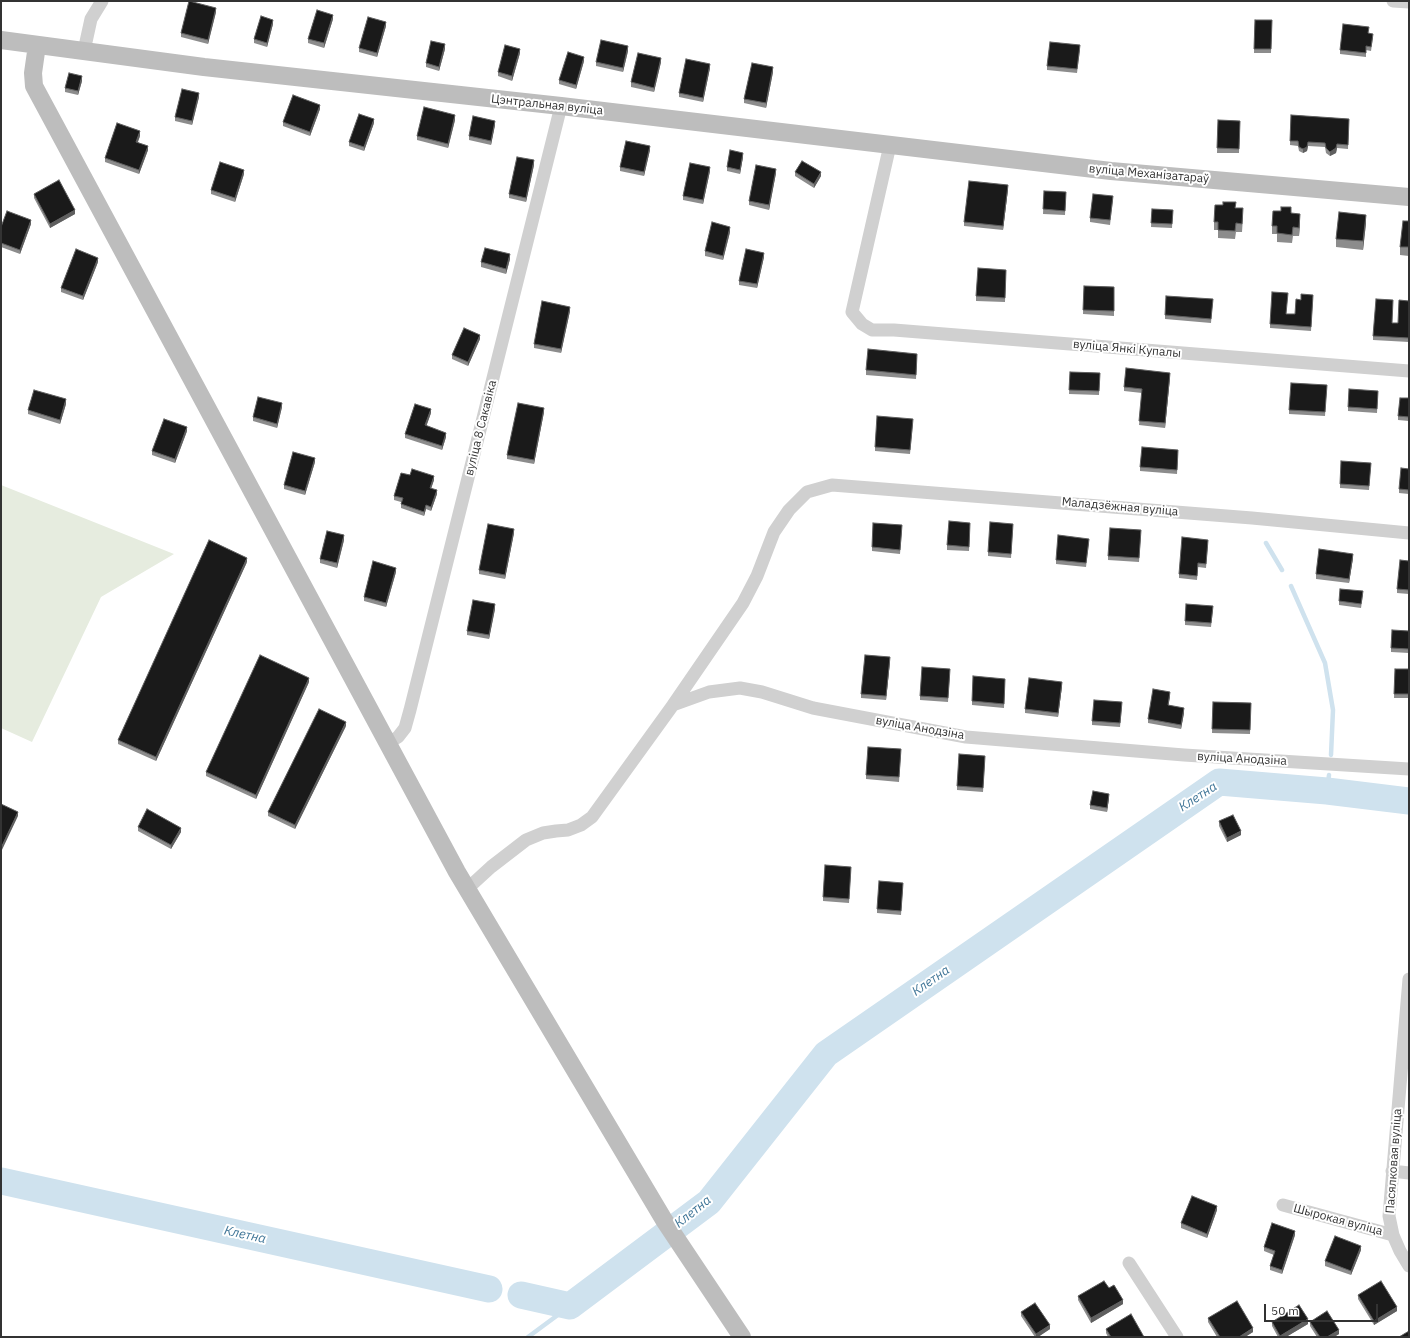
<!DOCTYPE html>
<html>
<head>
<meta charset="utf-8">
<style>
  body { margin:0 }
  #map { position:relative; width:1410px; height:1338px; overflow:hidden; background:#fff; font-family:"IBM Plex Sans",sans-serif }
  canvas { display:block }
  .frame { position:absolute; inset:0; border:2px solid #333; pointer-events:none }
  .scale { position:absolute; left:1264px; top:1304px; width:114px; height:18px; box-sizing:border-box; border:2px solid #333; border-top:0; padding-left:5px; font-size:12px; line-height:14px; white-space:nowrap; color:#333; -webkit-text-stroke:3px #fff; paint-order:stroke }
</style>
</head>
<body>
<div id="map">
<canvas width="1410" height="1338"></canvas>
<div class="frame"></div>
<div class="scale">50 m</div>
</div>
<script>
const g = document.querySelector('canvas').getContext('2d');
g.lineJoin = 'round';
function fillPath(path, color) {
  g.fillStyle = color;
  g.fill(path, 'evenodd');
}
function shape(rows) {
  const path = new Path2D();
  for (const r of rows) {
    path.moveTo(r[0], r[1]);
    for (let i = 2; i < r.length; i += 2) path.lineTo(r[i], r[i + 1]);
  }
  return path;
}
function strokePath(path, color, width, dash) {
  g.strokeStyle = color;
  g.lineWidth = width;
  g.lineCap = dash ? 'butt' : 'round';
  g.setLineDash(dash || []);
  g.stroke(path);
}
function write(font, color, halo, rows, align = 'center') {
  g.font = font + ' "IBM Plex Sans",sans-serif';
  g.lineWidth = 4;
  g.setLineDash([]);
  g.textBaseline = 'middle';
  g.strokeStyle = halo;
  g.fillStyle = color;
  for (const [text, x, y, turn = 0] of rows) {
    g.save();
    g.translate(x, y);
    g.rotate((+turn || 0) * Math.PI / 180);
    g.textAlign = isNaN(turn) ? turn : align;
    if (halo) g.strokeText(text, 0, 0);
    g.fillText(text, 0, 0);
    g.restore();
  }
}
const green = shape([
  [1,485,174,554,101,597,32,742,1,728]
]);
const stream = shape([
  [1266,543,1282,570],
  [1291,586,1325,663,1333,710,1331,755],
  [1327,791,1329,775],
  [528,1337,570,1306]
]);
const river = shape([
  [1,1181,489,1289],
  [521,1295,570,1306,709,1202,826,1054,1219,782,1327,791,1409,801]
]);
const street = shape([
  [1393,1,1409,2],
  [84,51,91,19,102,1],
  [890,145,852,312,862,324,872,330,894,330,1409,371],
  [673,705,743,603,757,576,774,532,789,510,807,492,832,485,1252,518,1409,533],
  [388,743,398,737,405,728,410,710,561,106],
  [467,889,491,867,526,840,543,833,556,831,568,830,581,825,592,817,673,705,709,692,740,688,762,692,813,708,966,737,1184,755,1409,769],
  [1409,979,1389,1216,1393,1235,1400,1251,1409,1266],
  [1392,1171,1409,1173],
  [1283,1205,1393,1235],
  [1129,1263,1177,1337]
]);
const secondary = shape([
  [1,40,204,67,561,106,1111,171,1409,197],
  [37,45,33,73,34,86,457,872,664,1220,742,1337]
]);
const wall = shape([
  [216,12,208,44,181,37,181,33],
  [333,19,324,48,308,43,308,39],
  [1255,20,1272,20,1271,53,1254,53],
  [273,24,267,47,254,43,254,39],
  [386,26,377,57,359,52,359,48],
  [1368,33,1373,38,1371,51,1366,50,1366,57,1340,54,1340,50],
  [445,49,439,71,426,67,426,63],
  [1080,50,1077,73,1047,70,1047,66],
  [628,51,623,72,596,66,596,62],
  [520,53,512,81,498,76,498,72],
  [584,61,576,89,559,84,559,80],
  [661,62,654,92,631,87,631,82],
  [710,68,703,102,679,97,679,93],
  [773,72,766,108,744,103,744,99],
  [82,81,78,95,65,92,65,88],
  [199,97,192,125,175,121,175,117],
  [320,109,310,136,283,126,283,122],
  [1291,115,1349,119,1348,149,1337,148,1336,153,1330,156,1326,153,1325,147,1308,146,1307,151,1303,153,1299,151,1298,146,1290,145],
  [455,120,448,148,417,140,417,136],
  [1218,120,1240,121,1239,153,1217,153],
  [374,123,364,151,349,146,349,142],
  [495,125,491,145,469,140,469,136],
  [140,136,138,142,148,150,139,174,105,162,105,158],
  [650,150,644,176,620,171,620,167],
  [743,157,740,174,727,171,727,167],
  [534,165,526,202,509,198,509,194],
  [710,171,703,204,683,200,683,196],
  [795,172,821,176,814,188,795,176],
  [776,173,769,210,749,205,749,201],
  [244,174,235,202,211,194,211,190],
  [1008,189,1003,230,964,226,964,222],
  [1044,191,1066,192,1065,215,1043,214],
  [34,194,75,214,50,228,34,198],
  [1113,200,1110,225,1090,222,1090,218],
  [1236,208,1243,217,1242,232,1236,232,1235,239,1218,238,1218,230,1214,230,1214,222],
  [1152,209,1173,210,1172,228,1151,227],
  [1291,213,1300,222,1299,236,1293,236,1292,243,1277,242,1277,234,1272,234,1272,226],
  [1409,221,1409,256,1400,255,1400,247],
  [1366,223,1363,250,1336,247,1336,239],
  [31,224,20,254,1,247,1,227],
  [730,232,723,260,705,256,705,251],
  [764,257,757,288,739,285,739,281],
  [510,259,506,274,481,267,481,262],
  [98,262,83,300,61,292,61,288],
  [1006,270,1005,302,976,301,976,296],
  [1084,286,1114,287,1114,316,1083,314],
  [1213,299,1211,323,1165,319,1165,315],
  [1313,299,1311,331,1270,328,1270,324,1286,314,1295,314,1301,300],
  [1409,301,1409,342,1373,340,1373,336,1398,323],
  [570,311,561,353,534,348,534,344],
  [480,339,468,366,452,359,452,355],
  [917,358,916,379,866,375,866,370],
  [1070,372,1100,373,1099,395,1069,394],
  [1170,377,1165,428,1139,425,1142,393,1124,391,1124,387],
  [1327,385,1325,416,1289,414,1289,410],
  [1378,391,1377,413,1348,411,1348,407],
  [1409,398,1409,421,1398,420,1398,416],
  [66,404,60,424,28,414,28,410],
  [282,407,277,428,253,421,253,417],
  [544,412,534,464,507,459,507,455],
  [431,413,426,426,446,437,442,450,405,438,405,434],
  [913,423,910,454,875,451,875,447],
  [187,431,175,463,152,455,152,451],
  [1178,454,1177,474,1140,471,1140,467],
  [315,462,305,495,284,489,284,485],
  [1371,463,1369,490,1340,488,1340,484],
  [1409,469,1409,494,1399,493,1399,489],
  [410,475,434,480,431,488,437,494,431,511,426,509,424,516,401,508,401,502,394,500,394,496],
  [970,527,969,551,947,550,947,545],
  [1013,528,1011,558,988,556,988,552],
  [902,530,900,554,872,551,872,547],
  [514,533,505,579,479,574,479,570],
  [1141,535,1139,562,1108,560,1108,556],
  [344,540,337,568,320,563,320,559],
  [1089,543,1086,567,1056,564,1056,560],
  [1208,544,1206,568,1198,567,1197,580,1179,578,1179,574],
  [1353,558,1349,583,1316,579,1316,574],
  [1409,561,1409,594,1397,593,1397,589],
  [247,562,156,761,118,744,118,740],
  [396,572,386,607,364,601,364,597],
  [1363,595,1361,608,1339,605,1339,601],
  [495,609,489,639,467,635,467,631],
  [1213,610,1211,627,1185,625,1185,621],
  [1409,631,1409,653,1391,652,1391,648],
  [890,661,886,700,861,698,861,694],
  [1395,669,1409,669,1409,698,1394,698],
  [950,674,948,702,920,700,920,696],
  [309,682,256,799,206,776,206,772],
  [1005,683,1004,708,972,705,972,701],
  [1062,686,1058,717,1025,713,1025,709],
  [1170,696,1168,705,1184,713,1181,729,1148,723,1148,719],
  [1213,702,1251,703,1250,734,1212,733],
  [1122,706,1120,727,1092,725,1092,721],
  [346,726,295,829,268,816,268,812],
  [901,753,899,782,866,779,866,775],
  [985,761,983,792,957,790,957,786],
  [1109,798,1107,812,1090,809,1090,805],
  [1219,821,1241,835,1227,842,1219,826],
  [138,827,181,832,171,849,138,831],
  [851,871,849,903,823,901,823,897],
  [903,887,901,915,877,913,877,909],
  [1217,1210,1207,1238,1181,1228,1181,1223],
  [1295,1235,1282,1274,1270,1270,1270,1266,1274,1255,1264,1251,1264,1247],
  [1361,1250,1351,1275,1325,1266,1325,1261],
  [1358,1295,1397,1311,1374,1325,1358,1299],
  [1078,1296,1123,1304,1091,1323,1078,1300],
  [1021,1312,1050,1329,1038,1337,1035,1337,1021,1316],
  [1208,1318,1253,1332,1245,1337,1217,1337,1208,1322],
  [1272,1322,1308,1324,1286,1337,1278,1337,1272,1326],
  [1310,1322,1339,1334,1334,1337,1317,1337,1310,1326],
  [1106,1329,1144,1337,1108,1337,1106,1333]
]);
const shadedWall = shape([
  [216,8,216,12,208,44,208,40],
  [333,15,333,19,324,48,324,43],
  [273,20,273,24,267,47,267,43],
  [386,22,386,26,377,57,377,53],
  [445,44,445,49,439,71,439,67],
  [628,46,628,51,623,72,623,68],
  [520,49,520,53,512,81,512,76],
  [584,57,584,61,576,89,576,85],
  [661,58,661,62,654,92,654,88],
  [710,64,710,68,703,102,703,98],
  [773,67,773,72,766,108,766,103],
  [82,76,82,81,78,95,78,91],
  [199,93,199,97,192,125,192,121],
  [320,105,320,109,310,136,310,132],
  [455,115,455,120,448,148,448,144],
  [374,119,374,123,364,151,364,147],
  [495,121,495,125,491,145,491,141],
  [140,131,140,136,136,146,136,142],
  [1308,142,1308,146,1307,151,1303,153,1303,149],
  [1337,144,1337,148,1336,153,1330,156,1330,152],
  [148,146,148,150,139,174,139,170],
  [650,146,650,150,644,176,644,172],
  [743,153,743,157,740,174,740,170],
  [534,160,534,165,526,202,526,198],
  [710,167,710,171,703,204,703,200],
  [776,169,776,173,769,210,769,205],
  [244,170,244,174,235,202,235,198],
  [821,172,821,176,814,188,814,184],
  [1008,185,1008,189,1003,230,1003,226],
  [75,210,75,214,50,228,50,224],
  [1300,214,1300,222,1299,236,1299,228],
  [1366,215,1366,223,1363,250,1363,241],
  [31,220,31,224,20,254,20,250],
  [730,227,730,232,723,260,723,256],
  [764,253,764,257,757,288,757,284],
  [510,254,510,259,506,274,506,269],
  [98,258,98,262,83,300,83,296],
  [570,307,570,311,561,353,561,349],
  [480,335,480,339,468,366,468,362],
  [1170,373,1170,377,1165,428,1165,423],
  [66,399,66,404,60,424,60,420],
  [282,403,282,407,277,428,277,424],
  [544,408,544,412,534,464,534,460],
  [431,409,431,413,425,430,425,425],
  [187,427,187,431,175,463,175,459],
  [446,433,446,437,442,450,442,446],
  [315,458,315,462,305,495,305,491],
  [434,476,434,480,430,492,430,488],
  [437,490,437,494,431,511,431,507],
  [426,505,426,509,424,516,424,512],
  [514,529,514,533,505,579,505,575],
  [344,535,344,540,337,568,337,563],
  [1353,554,1353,558,1349,583,1349,579],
  [247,558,247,562,156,761,156,757],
  [396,568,396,572,386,607,386,603],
  [495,604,495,609,489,639,489,635],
  [890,657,890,661,886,700,886,696],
  [309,678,309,682,256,799,256,795],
  [1062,682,1062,686,1058,717,1058,713],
  [1170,692,1170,696,1168,709,1168,705],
  [1184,708,1184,713,1181,729,1181,725],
  [346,722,346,726,295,829,295,825],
  [1109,794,1109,798,1107,812,1107,808],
  [18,812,18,816,1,852,1,848],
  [181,828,181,832,171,849,171,845],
  [1241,831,1241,835,1227,842,1227,838],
  [1217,1206,1217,1210,1207,1238,1207,1234],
  [1295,1231,1295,1235,1282,1274,1282,1270],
  [1361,1246,1361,1250,1351,1275,1351,1271],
  [1123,1300,1123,1304,1091,1323,1091,1318],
  [1397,1307,1397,1311,1374,1325,1374,1321],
  [1308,1319,1308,1324,1286,1337,1280,1337,1280,1336],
  [1050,1325,1050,1329,1038,1337,1036,1337,1036,1334],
  [1253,1328,1253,1332,1245,1337,1239,1337],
  [1339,1330,1339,1334,1334,1337,1327,1337]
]);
const building = shape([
  [189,1,216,8,208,40,181,33,189,1],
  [317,10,333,15,324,43,308,39,317,10],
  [261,16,273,20,267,43,254,39,261,16],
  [368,17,386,22,377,53,359,48,368,17],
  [1255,20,1272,20,1271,49,1254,49,1255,20],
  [1343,24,1369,27,1368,33,1373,34,1371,47,1366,46,1366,53,1340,50,1343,24],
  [601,40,628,46,623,68,596,62,601,40],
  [431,41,445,44,439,67,426,63,431,41],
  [1050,42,1080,45,1077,69,1047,66,1050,42],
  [505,45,520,49,512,76,498,72,505,45],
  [568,52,584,57,576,85,559,80,568,52],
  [638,53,661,58,654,88,631,82,638,53],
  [686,59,710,64,703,98,679,93,686,59],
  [752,63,773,67,766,103,744,99,752,63],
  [69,73,82,76,78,91,65,88,69,73],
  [182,89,199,93,192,121,175,117,182,89],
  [293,95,320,105,310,132,283,122,293,95],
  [424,107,455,115,448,144,417,136,424,107],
  [359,114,374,119,364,147,349,142,359,114],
  [1291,115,1349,119,1348,145,1337,144,1336,148,1330,152,1326,148,1325,143,1308,142,1307,147,1303,149,1299,147,1298,141,1290,141,1291,115],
  [473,116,495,121,491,141,469,136,473,116],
  [1218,120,1240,121,1239,149,1217,148,1218,120],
  [117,123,140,131,136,142,148,146,139,170,105,158,117,123],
  [626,141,650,146,644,172,620,167,626,141],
  [730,150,743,153,740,170,727,167,730,150],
  [517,157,534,160,526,198,509,194,517,157],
  [802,161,821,172,814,184,795,172,802,161],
  [220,162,244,170,235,198,211,190,220,162],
  [690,163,710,167,703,200,683,196,690,163],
  [756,165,776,169,769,205,749,201,756,165],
  [59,180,75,210,50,224,34,194,59,180],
  [969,181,1008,185,1003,226,964,222,969,181],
  [1044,191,1066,192,1065,211,1043,209,1044,191],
  [1093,194,1113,196,1110,220,1090,218,1093,194],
  [1223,202,1236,202,1235,208,1243,208,1242,224,1236,223,1235,231,1218,230,1218,222,1214,222,1215,205,1223,205,1223,202],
  [1281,207,1291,207,1291,213,1300,214,1299,228,1293,227,1292,235,1277,233,1277,226,1272,226,1273,211,1281,211,1281,207],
  [1152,209,1173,210,1172,224,1151,223,1152,209],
  [7,211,31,220,20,250,1,243,1,227,7,211],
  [1339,212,1366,215,1363,241,1336,239,1339,212],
  [1403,221,1409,221,1409,247,1400,247,1403,221],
  [712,222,730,227,723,256,705,251,712,222],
  [485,248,510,254,506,269,481,262,485,248],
  [76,249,98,258,83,296,61,288,76,249],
  [746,249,764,253,757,284,739,281,746,249],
  [978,268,1006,270,1005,298,976,296,978,268],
  [1084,286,1114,287,1114,311,1083,310,1084,286],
  [1272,292,1288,293,1286,314,1295,314,1296,299,1301,300,1301,294,1313,295,1311,327,1270,324,1272,292],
  [1166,296,1213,299,1211,319,1165,315,1166,296],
  [1376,299,1393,300,1392,323,1398,323,1399,300,1409,301,1409,338,1373,336,1376,299],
  [542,301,570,307,561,349,534,344,542,301],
  [464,328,480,335,468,362,452,355,464,328],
  [868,349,917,354,916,375,866,370,868,349],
  [1126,368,1170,373,1165,423,1139,421,1142,389,1124,387,1126,368],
  [1070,372,1100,373,1099,391,1069,390,1070,372],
  [1291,383,1327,385,1325,412,1289,410,1291,383],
  [1349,389,1378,391,1377,409,1348,407,1349,389],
  [34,390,66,399,60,420,28,410,34,390],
  [258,397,282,403,277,424,253,417,258,397],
  [1400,398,1409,398,1409,417,1398,416,1400,398],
  [518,403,544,408,534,460,507,455,518,403],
  [415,404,431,409,425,425,446,433,442,446,405,434,415,404],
  [877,416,913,419,910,450,875,447,877,416],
  [164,419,187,427,175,459,152,451,164,419],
  [1142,447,1178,450,1177,470,1140,467,1142,447],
  [293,452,315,458,305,491,284,485,293,452],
  [1341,461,1371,463,1369,486,1340,484,1341,461],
  [1401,468,1409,469,1409,490,1399,489,1401,468],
  [412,469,434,476,430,488,437,490,431,507,426,505,424,512,401,504,403,498,394,496,401,473,410,475,412,469],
  [949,521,970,523,969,547,947,545,949,521],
  [990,522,1013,524,1011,554,988,552,990,522],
  [873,523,902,525,900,550,872,547,873,523],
  [488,524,514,529,505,575,479,570,488,524],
  [1110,528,1141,530,1139,558,1108,556,1110,528],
  [327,531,344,535,337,563,320,559,327,531],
  [1058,535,1089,539,1086,563,1056,560,1058,535],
  [1182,537,1208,540,1206,564,1198,563,1197,576,1179,574,1182,537],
  [209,540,247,558,156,757,118,740,209,540],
  [1319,549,1353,554,1349,579,1316,574,1319,549],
  [1400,560,1409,561,1409,590,1397,589,1400,560],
  [373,561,396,568,386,603,364,597,373,561],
  [1340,589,1363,591,1361,604,1339,601,1340,589],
  [473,600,495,604,489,635,467,631,473,600],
  [1186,604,1213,606,1211,623,1185,621,1186,604],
  [1392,630,1409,631,1409,649,1391,648,1392,630],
  [260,655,309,678,256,795,206,772,260,655],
  [865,655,890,657,886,696,861,694,865,655],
  [922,667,950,669,948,698,920,696,922,667],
  [1395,669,1409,669,1409,694,1394,694,1395,669],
  [973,676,1005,679,1004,704,972,701,973,676],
  [1029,678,1062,682,1058,713,1025,709,1029,678],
  [1153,689,1170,692,1168,705,1184,708,1181,725,1148,719,1153,689],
  [1094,700,1122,702,1120,723,1092,721,1094,700],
  [1213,702,1251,703,1250,730,1212,729,1213,702],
  [319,709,346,722,295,825,268,812,319,709],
  [868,747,901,749,899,777,866,775,868,747],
  [959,754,985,756,983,788,957,786,959,754],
  [1093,791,1109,794,1107,808,1090,805,1093,791],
  [1,804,18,812,1,848,1,804],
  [147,809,181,828,171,845,138,827,147,809],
  [1233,815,1241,831,1227,838,1219,821,1233,815],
  [825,865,851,867,849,899,823,897,825,865],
  [879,881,903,883,901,911,877,909,879,881],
  [1192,1196,1217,1206,1207,1234,1181,1223,1192,1196],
  [1272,1223,1295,1231,1282,1270,1270,1266,1275,1251,1264,1247,1272,1223],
  [1335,1236,1361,1246,1351,1271,1325,1261,1335,1236],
  [1104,1281,1109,1288,1114,1285,1123,1300,1091,1318,1078,1296,1104,1281],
  [1381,1281,1397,1307,1374,1321,1358,1295,1381,1281],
  [1237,1301,1253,1328,1239,1337,1220,1337,1208,1318,1237,1301],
  [1035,1303,1050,1325,1036,1334,1021,1312,1035,1303],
  [1299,1305,1308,1319,1280,1336,1272,1322,1299,1305],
  [1327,1311,1339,1330,1327,1337,1320,1337,1310,1322,1327,1311],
  [1131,1314,1144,1337,1111,1337,1106,1329,1131,1314],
  [1409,1331,1409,1337,1399,1337,1409,1331]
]);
const streetNames = [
  ["Цэнтральная вуліца",547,105,6],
  ["вуліца Механізатараў",1149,174,5],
  ["вуліца Янкі Купалы",1127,349,5],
  ["вуліца 8 Сакавіка",481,428,-76],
  ["Маладзёжная вуліца",1120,507,5],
  ["вуліца Анодзіна",920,728,10],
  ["вуліца Анодзіна",1242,759,3],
  ["Пасялковая вуліца",1394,1161,-86],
  ["Шырокая вуліца",1338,1220,15]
];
const waterNames = [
  ["Клетна",1198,797,-33],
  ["Клетна",931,981,-35],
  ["Клетна",693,1212,-39],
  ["Клетна",245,1235,12]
];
fillPath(green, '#e6ecdf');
strokePath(stream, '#cfe2ee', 4.5);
strokePath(river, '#cfe2ee', 27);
strokePath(street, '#d0d0d0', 13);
strokePath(secondary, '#bdbdbd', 18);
fillPath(wall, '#8c8c8c');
fillPath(shadedWall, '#5f5f5f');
fillPath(building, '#1a1a1a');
strokePath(building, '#5f5f5f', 1);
write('12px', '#333', '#fff', streetNames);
write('italic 13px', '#3f7597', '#fff', waterNames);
</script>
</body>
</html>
